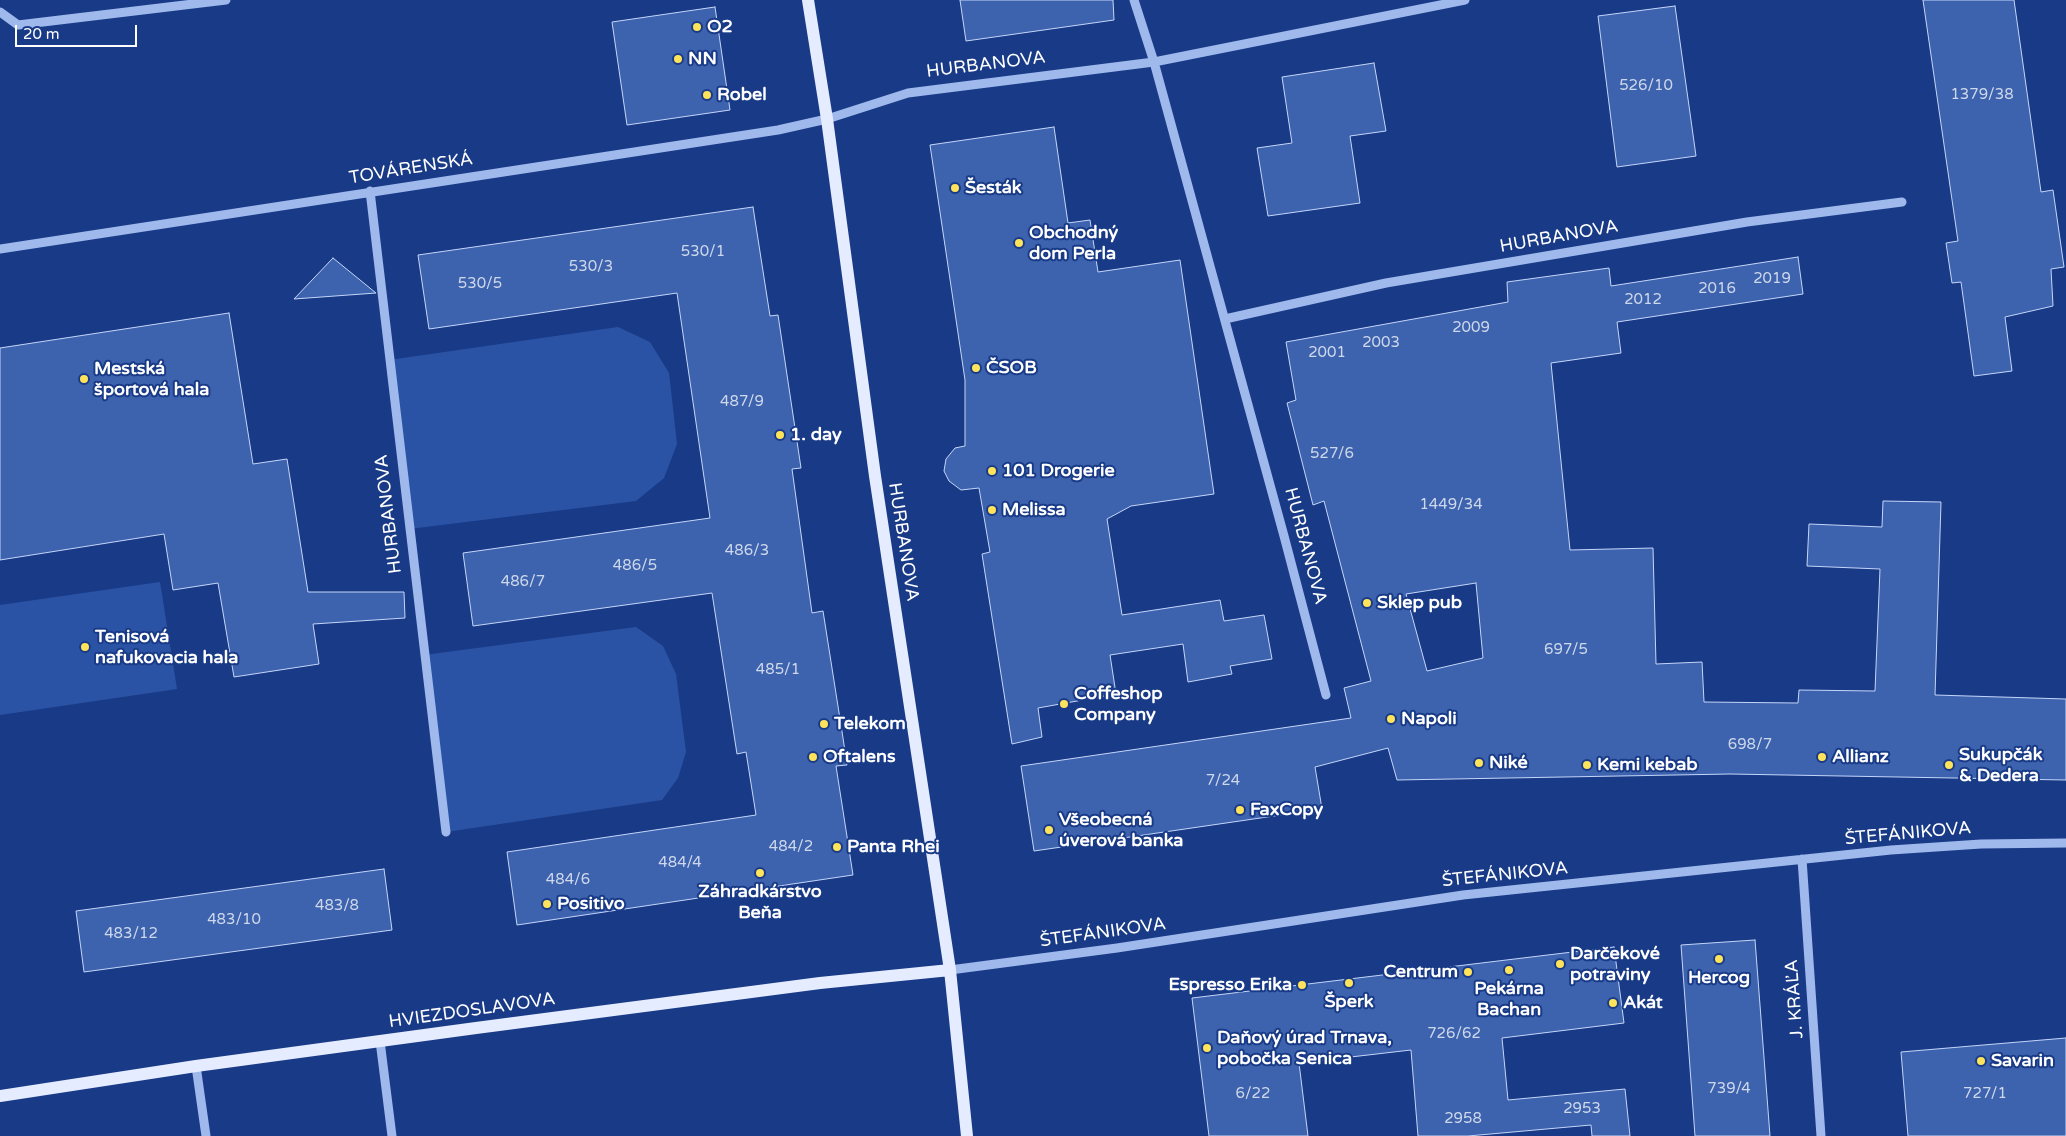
<!DOCTYPE html>
<html>
<head>
<meta charset="utf-8">
<style>
  body { margin:0 }
  #map { position:relative; width:2066px; height:1136px; overflow:hidden; background:#193b87; font-family:"Varela Round",sans-serif }
  canvas { display:block }
  .scale { position:absolute; left:15px; top:25px; width:122px; height:22px; box-sizing:border-box; border:2px solid #fff; border-top:0; padding-left:6px; font-size:15px; line-height:18px; white-space:nowrap; color:#fff; -webkit-text-stroke:4px #193b87; paint-order:stroke }
</style>
</head>
<body>
<div id="map">
<canvas width="2066" height="1136"></canvas>
<div class="scale">20 m</div>
</div>
<script>
const g = document.querySelector('canvas').getContext('2d');
g.lineJoin = 'round';
function fillPath(path, color) {
  g.fillStyle = color;
  g.fill(path, 'evenodd');
}
function shape(rows) {
  const path = new Path2D();
  for (const r of rows) {
    path.moveTo(r[0], r[1]);
    for (let i = 2; i < r.length; i += 2) path.lineTo(r[i], r[i + 1]);
  }
  return path;
}
function strokePath(path, color, width, dash) {
  g.strokeStyle = color;
  g.lineWidth = width;
  g.lineCap = dash ? 'butt' : 'round';
  g.setLineDash(dash || []);
  g.stroke(path);
}
function write(font, color, halo, rows, align = 'center') {
  g.font = font + ' "Varela Round",sans-serif';
  g.lineWidth = 4;
  g.setLineDash([]);
  g.textBaseline = 'middle';
  g.strokeStyle = halo;
  g.fillStyle = color;
  for (const [text, x, y, turn = 0] of rows) {
    g.save();
    g.translate(x, y);
    g.rotate((+turn || 0) * Math.PI / 180);
    g.textAlign = isNaN(turn) ? turn : align;
    if (halo) g.strokeText(text, 0, 0);
    g.fillText(text, 0, 0);
    g.restore();
  }
}
const green = shape([
  [618,327,650,342,669,373,677,444,664,478,636,501,409,529,389,360],
  [160,582,177,689,0,715,0,605],
  [636,627,663,646,676,674,686,752,678,778,662,800,446,832,424,655]
]);
const building = shape([
  [960,0,1113,0,1114,20,966,41,960,0],
  [1923,0,2014,0,2041,192,2053,190,2064,267,2051,269,2053,306,2005,317,2012,371,1974,376,1961,282,1952,283,1946,243,1958,241,1923,0],
  [1675,6,1696,156,1617,167,1598,16,1675,6],
  [715,7,730,110,627,125,612,22,715,7],
  [1374,63,1386,131,1350,136,1360,203,1268,216,1257,148,1292,143,1282,77,1374,63],
  [1054,127,1068,223,1090,220,1098,272,1180,260,1214,494,1131,506,1107,519,1122,615,1220,600,1224,621,1264,615,1272,659,1230,666,1232,674,1188,682,1183,644,1110,655,1116,694,1038,708,1042,737,1012,744,982,554,990,552,979,488,961,490,949,481,944,471,946,459,955,448,965,446,965,380,930,145,1054,127],
  [753,207,770,316,778,315,801,468,792,469,812,613,823,611,843,738,847,765,836,766,853,875,517,925,507,852,756,815,746,752,737,754,712,593,473,626,463,553,710,518,677,293,429,329,418,255,753,207],
  [1798,257,1803,294,1617,322,1621,353,1551,363,1570,550,1653,548,1656,664,1702,662,1704,702,1798,703,1799,690,1875,691,1880,569,1807,566,1809,524,1882,527,1883,501,1941,502,1935,695,2066,699,2066,780,1730,774,1397,780,1388,748,1315,767,1322,809,1034,851,1021,766,1351,718,1344,688,1371,681,1324,501,1313,505,1287,403,1296,400,1286,342,1508,302,1507,282,1609,268,1611,286,1798,257],
  [1476,583,1483,658,1427,671,1406,594,1476,583],
  [333,258,376,293,294,299,333,258],
  [229,313,253,464,287,459,308,592,404,592,405,618,313,624,319,664,234,677,218,583,173,590,164,534,0,560,0,348,229,313],
  [384,869,392,930,84,972,76,911,384,869],
  [1755,940,1770,1136,1695,1136,1681,945,1755,940],
  [1614,947,1624,1023,1502,1038,1508,1100,1625,1089,1630,1136,1592,1136,1591,1125,1468,1136,1418,1136,1411,1050,1299,1063,1308,1136,1209,1136,1192,998,1614,947],
  [2066,1038,2066,1136,1908,1136,1901,1052,2066,1038]
]);
const minor = shape([
  [1134,0,1154,62,1465,0],
  [0,12,18,25,226,0],
  [370,191,446,832],
  [0,249,778,130,827,119,908,93,1154,62,1284,536,1326,695],
  [1225,319,1386,283,1747,222,1902,202],
  [1802,859,1821,1136],
  [950,970,1117,948,1463,895,1891,850,1981,844,2066,843],
  [380,1041,392,1136],
  [196,1066,206,1136]
]);
const major = shape([
  [808,0,827,119,875,476,950,970,967,1136],
  [0,1096,196,1066,476,1028,820,983,950,970]
]);
const markers = [
  [697,27,5,"#ffe45b"],
  [678,59,5,"#ffe45b"],
  [707,95,5,"#ffe45b"],
  [955,188,5,"#ffe45b"],
  [1019,243,5,"#ffe45b"],
  [976,368,5,"#ffe45b"],
  [84,379,5,"#ffe45b"],
  [780,435,5,"#ffe45b"],
  [992,471,5,"#ffe45b"],
  [992,510,5,"#ffe45b"],
  [1367,603,5,"#ffe45b"],
  [85,647,5,"#ffe45b"],
  [1064,704,5,"#ffe45b"],
  [1391,719,5,"#ffe45b"],
  [824,724,5,"#ffe45b"],
  [813,757,5,"#ffe45b"],
  [1822,757,5,"#ffe45b"],
  [1479,763,5,"#ffe45b"],
  [1587,765,5,"#ffe45b"],
  [1949,765,5,"#ffe45b"],
  [1240,810,5,"#ffe45b"],
  [1049,830,5,"#ffe45b"],
  [837,847,5,"#ffe45b"],
  [760,873,5,"#ffe45b"],
  [547,904,5,"#ffe45b"],
  [1719,959,5,"#ffe45b"],
  [1560,964,5,"#ffe45b"],
  [1509,970,5,"#ffe45b"],
  [1468,972,5,"#ffe45b"],
  [1349,983,5,"#ffe45b"],
  [1302,985,5,"#ffe45b"],
  [1613,1003,5,"#ffe45b"],
  [1207,1048,5,"#ffe45b"],
  [1981,1061,5,"#ffe45b"]
];
const numberNames = [
  ["526/10",1646,86],
  ["1379/38",1982,95],
  ["530/1",703,252],
  ["530/3",591,267],
  ["2019",1772,279],
  ["530/5",480,284],
  ["2016",1717,289],
  ["2012",1643,300],
  ["2009",1471,328],
  ["2003",1381,343],
  ["2001",1327,353],
  ["487/9",742,402],
  ["527/6",1332,454],
  ["1449/34",1451,505],
  ["486/3",747,551],
  ["486/5",635,566],
  ["486/7",523,582],
  ["697/5",1566,650],
  ["485/1",778,670],
  ["698/7",1750,745],
  ["7/24",1223,781],
  ["484/2",791,847],
  ["484/4",680,863],
  ["484/6",568,880],
  ["483/8",337,906],
  ["483/10",234,920],
  ["483/12",131,934],
  ["726/62",1454,1034],
  ["739/4",1729,1089],
  ["6/22",1253,1094],
  ["727/1",1985,1094],
  ["2953",1582,1109],
  ["2958",1463,1119]
];
const poiNames = [
  ["O2",707,27],
  ["NN",688,59],
  ["Robel",717,95],
  ["Šesták",965,188],
  ["Obchodný",1029,233],
  ["dom Perla",1029,254],
  ["ČSOB",986,368],
  ["Mestská",94,369],
  ["športová hala",94,390],
  ["1. day",790,435],
  ["101 Drogerie",1002,471],
  ["Melissa",1002,510],
  ["Sklep pub",1377,603],
  ["Tenisová",95,637],
  ["nafukovacia hala",95,658],
  ["Coffeshop",1074,694],
  ["Company",1074,715],
  ["Napoli",1401,719],
  ["Telekom",834,724],
  ["Sukupčák",1959,755],
  ["& Dedera",1959,776],
  ["Oftalens",823,757],
  ["Allianz",1832,757],
  ["Niké",1489,763],
  ["Kemi kebab",1597,765],
  ["FaxCopy",1250,810],
  ["Všeobecná",1059,820],
  ["úverová banka",1059,841],
  ["Panta Rhei",847,847],
  ["Záhradkárstvo",760,892,"center"],
  ["Beňa",760,913,"center"],
  ["Positivo",557,904],
  ["Darčekové",1570,954],
  ["potraviny",1570,975],
  ["Centrum",1458,972,"right"],
  ["Hercog",1719,978,"center"],
  ["Espresso Erika",1292,985,"right"],
  ["Pekárna",1509,989,"center"],
  ["Bachan",1509,1010,"center"],
  ["Šperk",1349,1002,"center"],
  ["Akát",1623,1003],
  ["Daňový úrad Trnava,",1217,1038],
  ["pobočka Senica",1217,1059],
  ["Savarin",1991,1061]
];
const streetNames = [
  ["HURBANOVA",986,65,-7],
  ["TOVÁRENSKÁ",411,169,-9],
  ["HURBANOVA",1559,237,-10],
  ["HURBANOVA",389,514,-97],
  ["HURBANOVA",903,542,81],
  ["HURBANOVA",1305,546,75],
  ["ŠTEFÁNIKOVA",1908,834,-5],
  ["ŠTEFÁNIKOVA",1505,875,-6],
  ["ŠTEFÁNIKOVA",1103,933,-8],
  ["J. KRÁĽA",1795,999,-94],
  ["HVIEZDOSLAVOVA",472,1011,-8]
];
fillPath(green, '#2b53a5');
fillPath(building, '#3d62ae');
strokePath(building, '#c5d6f9', 1);
strokePath(minor, '#a0b9ed', 9);
strokePath(major, '#e5ecff', 12);
for (const [x, y, r, color] of markers) {
  const dot = new Path2D();
  dot.arc(x, y, r, 0, 2 * Math.PI);
  g.fillStyle = color;
  g.fill(dot);
  strokePath(dot, '#193b87', 2);
}
write('15px', '#ced8eb', null, numberNames);
write('bold 18px', '#fff', '#193b87', poiNames, 'left');
write('18px', '#fff', '#193b87', streetNames);
</script>
</body>
</html>
